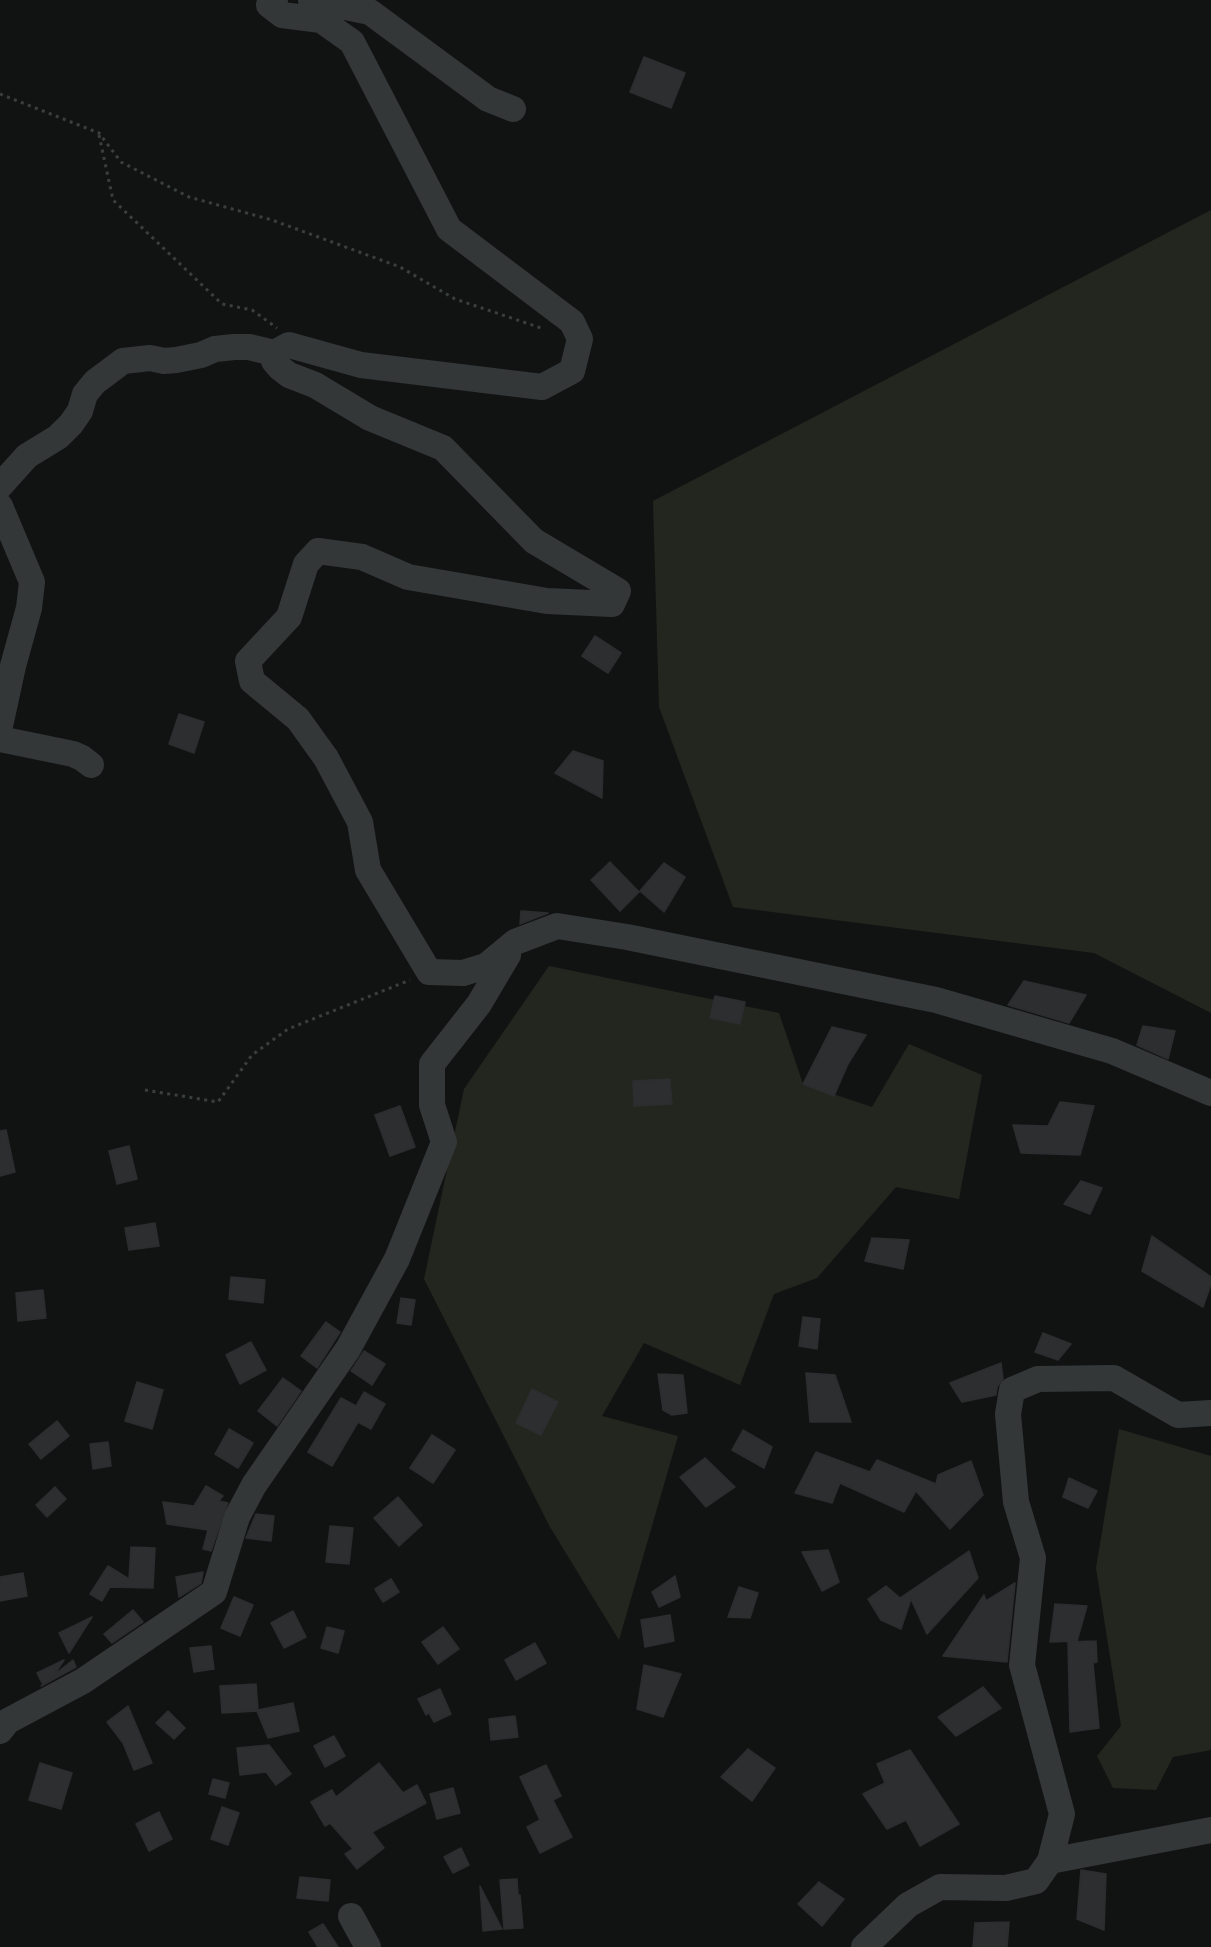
<!DOCTYPE html>
<html>
<head>
<meta charset="utf-8">
<style>
  body { margin:0 }
  canvas { display:block; background:#111313 }
</style>
</head>
<body>
<canvas width="1211" height="1947"></canvas>
<script>
const g = document.querySelector('canvas').getContext('2d');
g.lineJoin = 'round';
function fillPath(path, color) {
  g.fillStyle = color;
  g.fill(path, 'evenodd');
}
function shape(rows) {
  const path = new Path2D();
  for (const r of rows) {
    path.moveTo(r[0], r[1]);
    for (let i = 2; i < r.length; i += 2) path.lineTo(r[i], r[i + 1]);
  }
  return path;
}
function strokePath(path, color, width, dash) {
  g.strokeStyle = color;
  g.lineWidth = width;
  g.lineCap = dash ? 'butt' : 'round';
  g.setLineDash(dash || []);
  g.stroke(path);
}
const green = shape([
  [1211,210,1211,1013,1094,953,733,907,659,707,653,501],
  [549,966,779,1013,803,1084,872,1107,909,1044,982,1075,959,1199,896,1187,817,1278,774,1294,740,1385,644,1343,602,1416,678,1436,619,1640,550,1527,424,1279,464,1089],
  [1119,1429,1211,1456,1211,1750,1173,1757,1156,1790,1113,1788,1097,1756,1121,1726,1096,1568]
]);
const building = shape([
  [644,57,685,73,671,108,630,92,644,57],
  [595,636,621,653,608,673,582,656,595,636],
  [179,714,204,722,194,753,169,744,179,714],
  [573,751,603,761,602,798,555,773,573,751],
  [610,862,639,892,620,911,591,880,610,862],
  [664,863,685,877,664,912,640,891,664,863],
  [521,911,548,913,520,924,521,911],
  [1024,981,1086,995,1069,1023,1008,1005,1024,981],
  [715,996,745,1002,740,1024,710,1018,715,996],
  [1143,1026,1175,1031,1168,1059,1137,1045,1143,1026],
  [832,1027,866,1035,848,1064,834,1096,803,1084,832,1027],
  [670,1079,672,1104,634,1106,633,1081,670,1079],
  [1060,1102,1094,1106,1080,1155,1021,1153,1013,1125,1048,1126,1060,1102],
  [400,1106,415,1147,390,1156,375,1115,400,1106],
  [6,1130,15,1172,0,1176,0,1131,6,1130],
  [129,1146,137,1179,117,1184,109,1151,129,1146],
  [1081,1181,1102,1188,1090,1214,1064,1204,1081,1181],
  [155,1223,159,1246,129,1250,125,1228,155,1223],
  [1152,1236,1211,1277,1211,1284,1203,1307,1142,1271,1152,1236],
  [872,1238,909,1240,903,1269,865,1261,872,1238],
  [231,1277,265,1280,263,1303,229,1299,231,1277],
  [43,1290,46,1318,18,1321,16,1293,43,1290],
  [401,1298,415,1300,411,1325,397,1323,401,1298],
  [803,1317,820,1319,817,1349,799,1346,803,1317],
  [326,1322,340,1332,317,1368,301,1356,326,1322],
  [1043,1333,1071,1344,1058,1360,1035,1352,1043,1333],
  [251,1342,266,1370,240,1384,226,1355,251,1342],
  [364,1351,385,1364,372,1385,351,1371,364,1351],
  [1001,1363,1003,1379,997,1387,996,1395,962,1402,950,1383,1001,1363],
  [806,1373,835,1375,851,1422,810,1422,806,1373],
  [658,1374,683,1375,687,1413,672,1415,663,1410,658,1374],
  [283,1378,301,1391,277,1426,258,1411,283,1378],
  [137,1382,163,1390,152,1429,125,1421,137,1382],
  [532,1389,558,1402,541,1435,516,1423,532,1389],
  [364,1392,385,1404,371,1429,358,1422,332,1466,308,1452,341,1398,356,1406,364,1392],
  [57,1421,69,1436,41,1459,29,1444,57,1421],
  [229,1429,253,1443,238,1468,215,1454,229,1429],
  [743,1430,772,1447,764,1468,732,1450,743,1430],
  [432,1435,455,1450,433,1483,410,1468,432,1435],
  [108,1442,111,1466,93,1469,90,1444,108,1442],
  [816,1452,870,1472,877,1460,936,1484,938,1475,971,1461,983,1495,950,1529,916,1491,904,1512,840,1483,832,1503,795,1493,816,1452],
  [705,1458,735,1487,706,1507,680,1477,705,1458],
  [1069,1478,1097,1491,1088,1508,1063,1497,1069,1478],
  [206,1486,223,1496,219,1501,228,1503,211,1551,203,1549,208,1530,167,1524,163,1502,194,1506,206,1486],
  [55,1487,66,1499,47,1517,36,1505,55,1487],
  [398,1497,422,1525,399,1546,374,1518,398,1497],
  [256,1514,274,1516,271,1541,246,1538,256,1514],
  [330,1526,353,1528,349,1564,326,1562,330,1526],
  [131,1547,155,1548,153,1588,110,1587,102,1601,90,1594,108,1566,129,1579,131,1547],
  [828,1550,839,1582,822,1591,802,1552,828,1550],
  [969,1551,978,1578,927,1634,911,1599,901,1629,881,1620,868,1599,886,1586,900,1598,969,1551],
  [203,1572,201,1583,179,1597,176,1577,203,1572],
  [23,1573,27,1596,0,1601,0,1577,23,1573],
  [675,1576,680,1597,659,1607,652,1592,675,1576],
  [391,1579,399,1592,383,1602,375,1589,391,1579],
  [1015,1583,1007,1662,943,1656,984,1595,986,1601,1015,1583],
  [739,1587,758,1593,750,1618,728,1617,739,1587],
  [234,1597,253,1605,240,1636,221,1628,234,1597],
  [1055,1604,1087,1606,1077,1641,1050,1642,1055,1604],
  [133,1610,143,1622,112,1643,104,1634,133,1610],
  [293,1611,306,1637,284,1648,271,1623,293,1611],
  [670,1615,674,1641,645,1647,641,1620,670,1615],
  [92,1617,69,1653,59,1633,92,1617],
  [327,1627,344,1631,338,1653,321,1648,327,1627],
  [443,1627,459,1649,438,1664,422,1642,443,1627],
  [1096,1641,1097,1662,1093,1663,1099,1728,1070,1732,1068,1642,1096,1641],
  [535,1643,546,1663,516,1680,505,1660,535,1643],
  [211,1646,214,1669,194,1672,190,1648,211,1646],
  [64,1660,54,1675,73,1660,76,1667,41,1686,43,1685,37,1673,64,1660],
  [644,1665,681,1674,663,1717,637,1709,644,1665],
  [256,1684,258,1710,293,1703,299,1731,268,1738,257,1711,222,1713,220,1686,256,1684],
  [983,1687,1001,1708,956,1736,938,1717,983,1687],
  [440,1689,451,1714,434,1722,429,1713,426,1715,418,1699,440,1689],
  [128,1706,152,1763,134,1770,123,1743,107,1722,128,1706],
  [168,1711,185,1728,174,1739,156,1723,168,1711],
  [515,1716,518,1737,491,1740,489,1719,515,1716],
  [334,1736,345,1756,325,1767,314,1746,334,1736],
  [269,1745,291,1774,276,1785,266,1772,240,1775,237,1748,269,1745],
  [748,1749,775,1768,752,1801,721,1777,748,1749],
  [910,1750,959,1824,920,1846,906,1820,887,1829,863,1794,885,1783,877,1764,910,1750],
  [40,1763,72,1773,61,1809,29,1800,40,1763],
  [379,1763,403,1793,417,1785,426,1803,372,1832,384,1848,357,1869,345,1854,353,1849,330,1823,325,1826,311,1802,332,1790,336,1797,379,1763],
  [546,1765,561,1796,553,1800,572,1837,540,1853,527,1827,540,1820,520,1777,546,1765],
  [213,1779,229,1783,225,1798,209,1794,213,1779],
  [453,1788,460,1813,437,1819,430,1794,453,1788],
  [222,1807,239,1813,228,1845,211,1839,222,1807],
  [159,1812,172,1839,149,1851,136,1824,159,1812],
  [461,1848,469,1865,453,1873,444,1857,461,1848],
  [1081,1870,1106,1874,1104,1930,1077,1919,1081,1870],
  [300,1877,330,1880,328,1901,297,1898,300,1877],
  [517,1879,518,1895,520,1895,523,1928,504,1929,500,1880,517,1879],
  [819,1882,844,1899,822,1926,798,1904,819,1882],
  [480,1886,502,1929,483,1931,480,1886],
  [1009,1922,1007,1947,973,1947,975,1923,1009,1922],
  [323,1924,338,1947,318,1947,309,1932,323,1924]
]);
const path = shape([
  [0,94,99,133,121,162,189,197,272,220,400,267,455,299,544,329],
  [99,135,113,200,222,304,252,310,277,328],
  [145,1090,218,1102,252,1055,288,1029,410,980]
]);
const minor = shape([
  [275,0,269,5,282,15,321,20,352,42,449,229,572,322,580,339,572,371,542,387,361,365,289,345,274,353,274,361,280,368,289,375,315,385,370,418,443,448,534,541,618,591,612,604,547,601,408,577,362,557,318,551,306,564,289,617,248,661,252,681,298,719,326,758,360,822,368,870,429,972,463,973,486,966,515,942,557,926,627,937,936,1000,1112,1051,1211,1093],
  [311,0,370,12,488,99,513,109],
  [0,486,27,456,58,437,71,424,80,411,85,394,95,382,123,361,150,358,164,361,176,360,201,355,215,349,234,347,249,347,274,353],
  [0,506,32,582,29,608,13,666,0,726],
  [0,739,73,754,82,758,91,765],
  [0,1731,8,1721,83,1681,214,1592,237,1517,254,1485,348,1349,397,1259,444,1142,432,1105,432,1064,479,1004,508,955],
  [1050,1861,1211,1830],
  [351,1916,368,1947],
  [864,1947,908,1905,940,1887,1006,1888,1036,1881,1050,1861,1062,1814,1022,1665,1033,1558,1016,1502,1008,1414,1012,1390,1038,1379,1114,1378,1178,1415,1211,1413]
]);
fillPath(green, '#22261e');
fillPath(building, '#2c2e2f');
strokePath(building, '#2b2e2f', 1.5);
strokePath(path, '#393f3f', 3, [3, 4.5]);
strokePath(minor, '#333738', 26);
</script>
</body>
</html>
